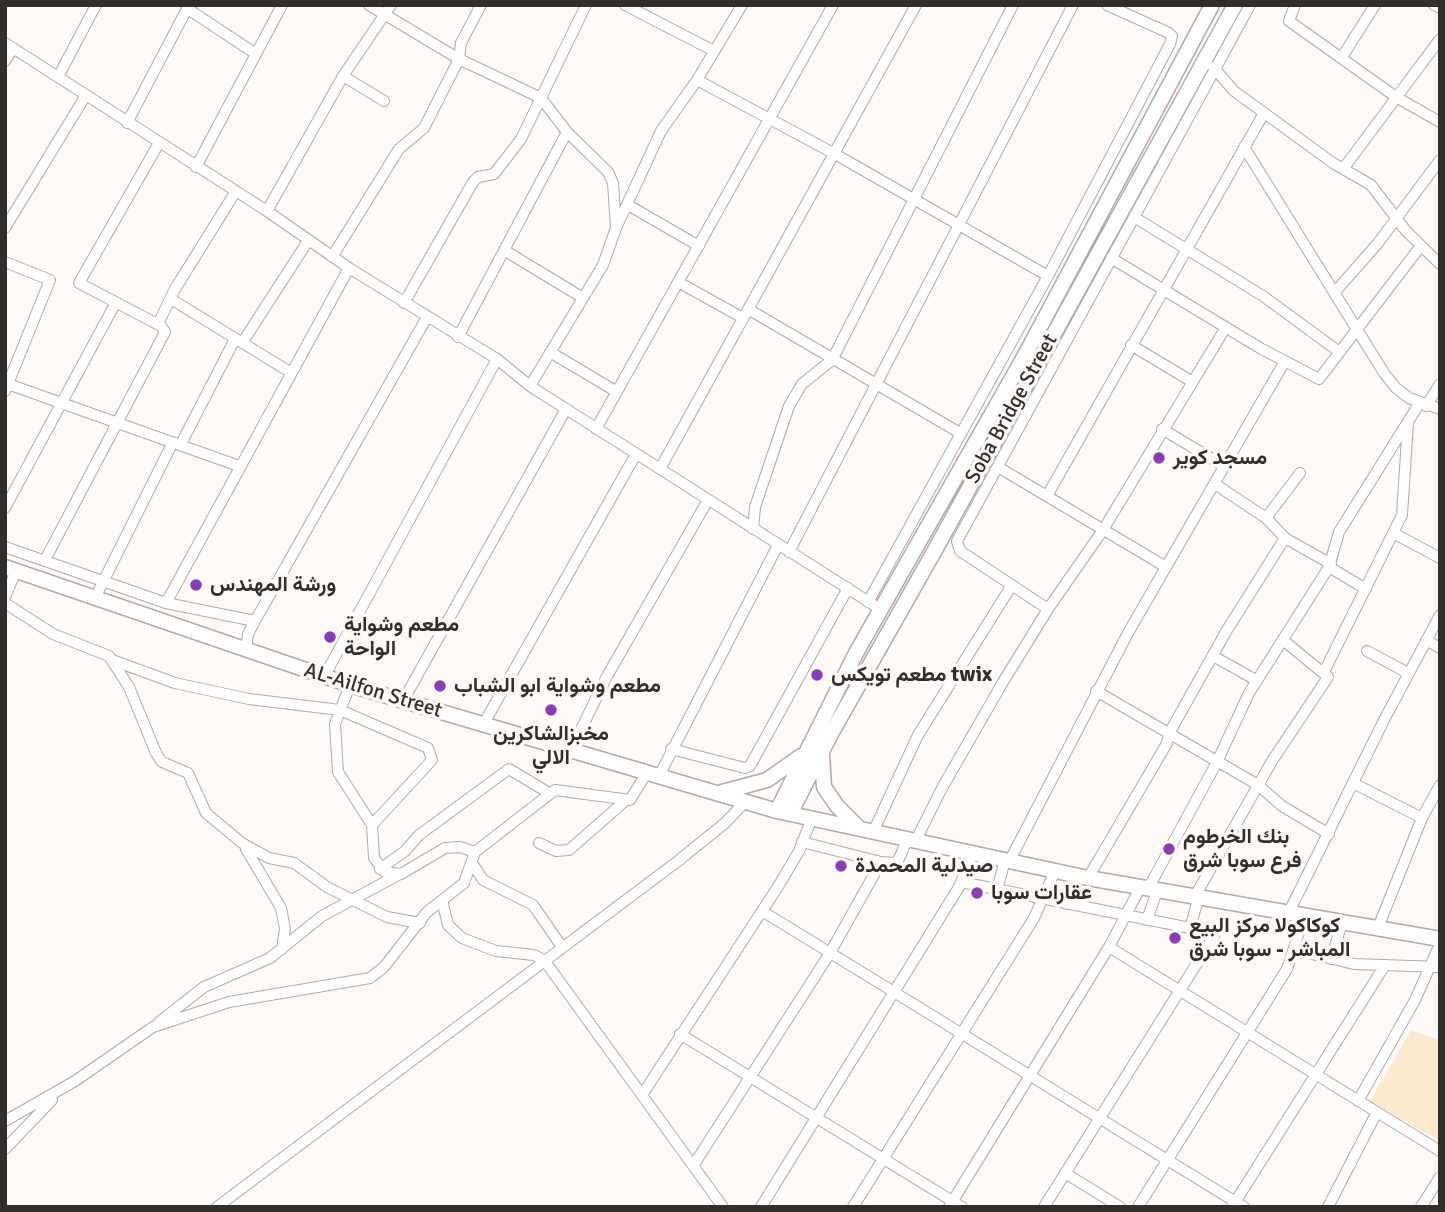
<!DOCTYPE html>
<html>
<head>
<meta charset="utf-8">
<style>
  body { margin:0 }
  #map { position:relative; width:1445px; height:1212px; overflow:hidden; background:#fefaf8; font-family:Signika,sans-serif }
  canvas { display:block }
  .frame { position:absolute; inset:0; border:7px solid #322e2c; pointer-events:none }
</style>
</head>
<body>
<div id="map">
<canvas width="1445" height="1212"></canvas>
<div class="frame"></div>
</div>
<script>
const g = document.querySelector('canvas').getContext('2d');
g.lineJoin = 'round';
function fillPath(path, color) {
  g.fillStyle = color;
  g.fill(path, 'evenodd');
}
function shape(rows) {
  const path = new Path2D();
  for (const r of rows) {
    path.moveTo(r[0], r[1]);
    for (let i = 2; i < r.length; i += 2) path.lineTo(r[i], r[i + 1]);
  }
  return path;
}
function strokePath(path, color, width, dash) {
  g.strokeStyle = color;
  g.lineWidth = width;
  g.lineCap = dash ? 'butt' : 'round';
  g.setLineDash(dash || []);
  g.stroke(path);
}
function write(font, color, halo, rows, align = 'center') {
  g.font = font + ' Signika,Vazirmatn,sans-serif';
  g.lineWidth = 7;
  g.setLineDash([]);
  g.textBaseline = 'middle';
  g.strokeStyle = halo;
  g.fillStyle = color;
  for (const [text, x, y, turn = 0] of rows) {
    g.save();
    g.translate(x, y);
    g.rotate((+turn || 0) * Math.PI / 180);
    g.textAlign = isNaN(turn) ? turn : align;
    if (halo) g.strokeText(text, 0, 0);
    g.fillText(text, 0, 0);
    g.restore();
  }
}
const green = shape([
  [1411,1030,1440,1040,1440,1141,1370,1101]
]);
const minor = shape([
  [369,5,459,59,541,98,567,132,608,172,613,183,616,227],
  [625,5,714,51],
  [1295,5,1289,21,1396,97,1440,122],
  [1434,5,1440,8],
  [188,9,256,54],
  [5,43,267,211,349,268,497,359,530,386,880,609],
  [1342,57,1375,5],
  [5,61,13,48],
  [1213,67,1234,91,1333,163,1371,185,1406,231,1440,264],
  [343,76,384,101],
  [58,77,96,5],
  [697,80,835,154,1048,276],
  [127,123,189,5],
  [1244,147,1384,373,1396,388,1409,398,1440,409],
  [196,167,282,5],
  [1343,169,1440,39],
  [628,205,699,246],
  [267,211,343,76,391,5],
  [1134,217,1263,296,1338,351],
  [5,228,86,95],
  [504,250,583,298],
  [332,257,399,149,424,128,459,59,461,43,481,5],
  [1111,258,1260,348,1319,379,1420,247],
  [5,262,50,280,5,391],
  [678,282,743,318],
  [1335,292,1378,243,1440,160],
  [171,299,290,372],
  [404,303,473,182,478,177,494,174,521,139,586,5],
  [748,309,960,433],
  [158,324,175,289,236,191],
  [458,337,567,132],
  [242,343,308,241],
  [1131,345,1191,381],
  [550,352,617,392],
  [5,383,239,466],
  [530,386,603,265,616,228,661,131,697,80,742,5],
  [1426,406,1440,384],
  [596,429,833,5],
  [1162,429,1224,466],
  [181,444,235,339],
  [998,467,1166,567],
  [660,469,916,5],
  [1215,484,1266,518,1285,538,1331,564],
  [1047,496,1264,113],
  [5,508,115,304],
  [1266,518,1300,473],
  [753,529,755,507,789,406,802,384,832,360,1013,5],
  [1395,534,1440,558],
  [5,547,166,603,255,621],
  [789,552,1073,5],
  [45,560,165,332,161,326,79,283,159,143],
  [1329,567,1366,589],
  [5,597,16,571],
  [95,598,173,442],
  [868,602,1048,276,1170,44,1172,36,1169,33,1107,5],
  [5,603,53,634,109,656,129,687,156,753,162,762,188,773,206,813,242,843,269,858,294,863,327,887,387,917,420,923],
  [166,603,349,268],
  [1048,609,960,551,957,541,1250,5],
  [1426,640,1440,648],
  [246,651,248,634,255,621,427,317],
  [1367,651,1408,673],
  [1213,656,1256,680],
  [112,660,175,683,249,699,340,710,428,748,432,760,372,825],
  [1324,672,1402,515,1408,422],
  [324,677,497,359],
  [350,685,335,724,338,772,372,825,374,858,385,872,401,874,445,848,460,847,475,852,555,790,630,800,646,774],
  [1096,691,1258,785,1282,806,1329,834],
  [403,701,566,409],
  [483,725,636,454],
  [671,749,745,768,750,766,848,588],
  [570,752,606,678,708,500],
  [658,778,778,545],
  [1353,783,1422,818],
  [874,830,918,735,1012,585],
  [916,840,942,788,1003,682,1048,609,1103,530,1226,327],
  [802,842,881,862],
  [539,843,556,851,569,850,625,801],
  [246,849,281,908,285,929,282,949],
  [1010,860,1128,633,1285,361],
  [472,863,483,880,533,905,562,947],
  [380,869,405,851,419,835,509,769,549,793],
  [1088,878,1166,745,1171,730,1227,630,1285,538],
  [961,882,1210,932,1214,936,1044,1207],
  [1148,889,1217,762,1249,693,1329,567,1339,532,1419,404],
  [997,890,1005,860],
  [1194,898,1272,761,1328,677,1283,640],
  [442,900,448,925,462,938,496,951,534,955,544,960,723,1207],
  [1067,904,1075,875],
  [762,911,1244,1207],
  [1288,914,1384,720,1440,615],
  [1147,920,1157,891],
  [1190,929,1198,899],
  [1377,930,1422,818,1440,785],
  [1109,947,1440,1151],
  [1295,950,1354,964,1440,967],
  [1331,959,1342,923],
  [158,1023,204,987,270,958,322,916,400,874],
  [680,1034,962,1207],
  [642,1095,779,885,799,851,812,818],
  [1358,1101,1415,1000,1440,944],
  [5,1121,75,1081,153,1027,229,1002,370,978,384,967,427,912,464,883,475,852],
  [5,1149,52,1100],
  [693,1166,830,953,881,862,897,863,908,838],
  [1065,1173,1120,1207],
  [217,1207,678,861,725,823,746,801],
  [761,1207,959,887,973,853],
  [853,1207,1034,918,1055,871],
  [949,1207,1109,947,1140,888],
  [1138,1207,1287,969,1304,917],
  [1232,1207,1385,965],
  [1328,1207,1377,1112],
  [1421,1207,1440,1177]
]);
const highway = shape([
  [5,567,350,685,777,811,1088,878,1440,939],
  [822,755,824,787,837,806,858,827],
  [722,792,767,780,801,756],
  [777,811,856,653,1024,357,1212,5],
  [790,814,832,732,935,550,1235,5]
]);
const markers = [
  [1159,458,7,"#863fb2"],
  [196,585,7,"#863fb2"],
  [330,637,7,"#863fb2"],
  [817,675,7,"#863fb2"],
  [440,686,7,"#863fb2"],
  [551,710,7,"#863fb2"],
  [1169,849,7,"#863fb2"],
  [841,866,7,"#863fb2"],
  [977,893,7,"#863fb2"],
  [1175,938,7,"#863fb2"]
];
const streetNames = [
  ["Soba Bridge Street",1012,409,-61],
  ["AL-Ailfon Street",373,691,17]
];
const poiNames = [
  ["مسجد كوير",1173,458],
  ["ورشة المهندس",210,585],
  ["مطعم وشواية",344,625],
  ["الواحة",344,649],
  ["مطعم تويكس twix",831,675],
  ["مطعم وشواية ابو الشباب",454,686],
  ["مخبزالشاكرين",551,734,"center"],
  ["الالي",551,758,"center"],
  ["بنك الخرطوم",1183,837],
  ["فرع سوبا شرق",1183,861],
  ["صيدلية المحمدة",855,866],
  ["عقارات سوبا",991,893],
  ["كوكاكولا مركز البيع",1189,926],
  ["المباشر - سوبا شرق",1189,950]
];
fillPath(green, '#fbe9d0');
strokePath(minor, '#b3a9a5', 12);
strokePath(highway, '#b3a9a5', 17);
strokePath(minor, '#fff', 10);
strokePath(highway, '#fff', 14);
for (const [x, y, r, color] of markers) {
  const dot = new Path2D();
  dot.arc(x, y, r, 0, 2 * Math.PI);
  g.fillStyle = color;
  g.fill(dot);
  strokePath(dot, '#fefaf8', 2.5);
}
write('21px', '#322e2c', '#fefaf8', streetNames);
write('bold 21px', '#322e2c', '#fefaf8', poiNames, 'left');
</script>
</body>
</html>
